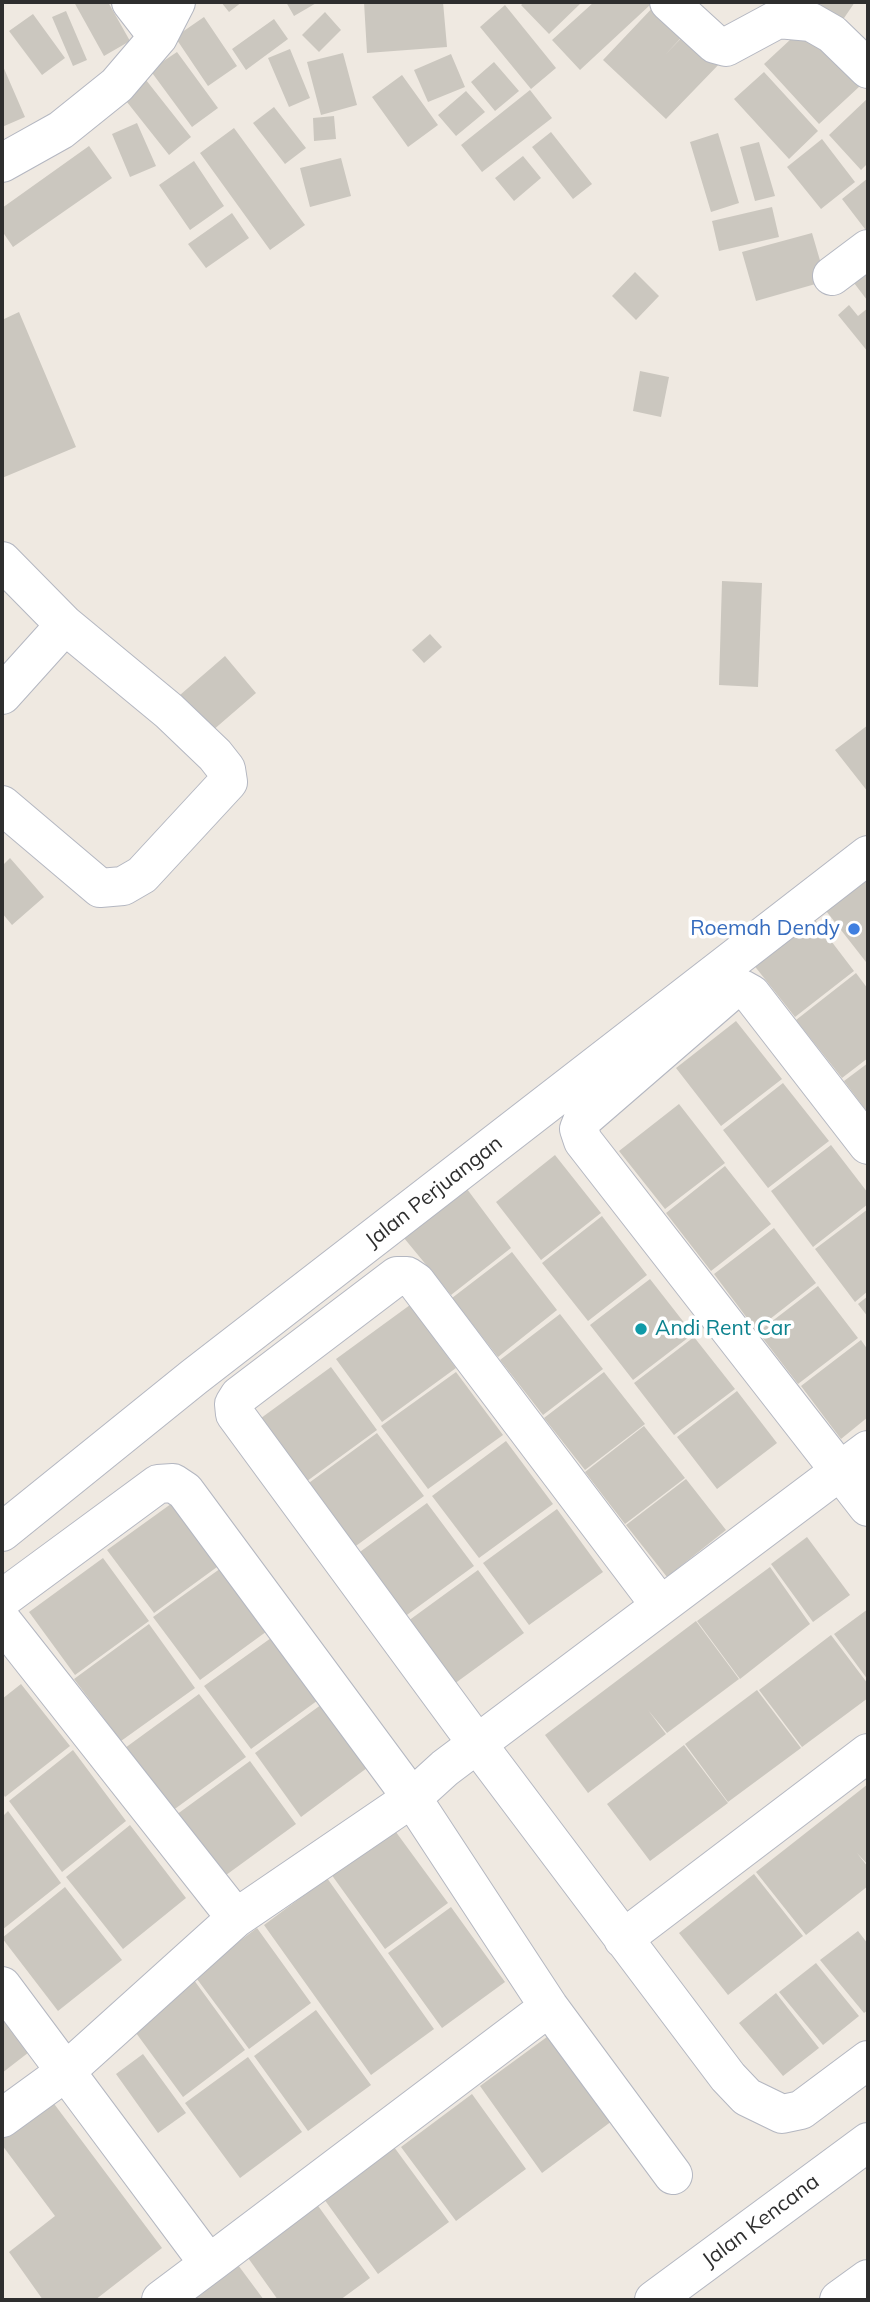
<!DOCTYPE html>
<html>
<head>
<meta charset="utf-8">
<style>
  body { margin:0 }
  #map { position:relative; width:870px; height:2302px; overflow:hidden; background:#efe9e1; font-family:Mulish,sans-serif }
  canvas { display:block }
  .frame { position:absolute; inset:0; border:4px solid #2e2e2e; pointer-events:none }
</style>
</head>
<body>
<div id="map">
<canvas width="870" height="2302"></canvas>
<div class="frame"></div>
</div>
<script>
const g = document.querySelector('canvas').getContext('2d');
g.lineJoin = 'round';
function fillPath(path, color) {
  g.fillStyle = color;
  g.fill(path, 'evenodd');
}
function shape(rows) {
  const path = new Path2D();
  for (const r of rows) {
    path.moveTo(r[0], r[1]);
    for (let i = 2; i < r.length; i += 2) path.lineTo(r[i], r[i + 1]);
  }
  return path;
}
function strokePath(path, color, width, dash) {
  g.strokeStyle = color;
  g.lineWidth = width;
  g.lineCap = dash ? 'butt' : 'round';
  g.setLineDash(dash || []);
  g.stroke(path);
}
function write(font, color, halo, rows, align = 'center') {
  g.font = font + ' Mulish,sans-serif';
  g.lineWidth = 7;
  g.setLineDash([]);
  g.textBaseline = 'middle';
  g.strokeStyle = halo;
  g.fillStyle = color;
  for (const [text, x, y, turn = 0] of rows) {
    g.save();
    g.translate(x, y);
    g.rotate((+turn || 0) * Math.PI / 180);
    g.textAlign = isNaN(turn) ? turn : align;
    if (halo) g.strokeText(text, 0, 0);
    g.fillText(text, 0, 0);
    g.restore();
  }
}
const building = shape([
  [74,2,108,2,130,41,104,56],
  [221,2,242,2,229,12],
  [286,2,318,2,294,16],
  [364,2,443,2,447,47,367,53],
  [525,2,582,2,549,34,521,5],
  [594,2,647,2,650,5,580,70,552,40],
  [658,2,691,27,665,55,691,28,724,59,666,119,603,60],
  [812,2,855,2,842,21],
  [505,5,556,68,531,89,480,27],
  [66,11,87,60,73,66,52,17],
  [325,12,341,30,319,52,302,35],
  [33,14,65,58,42,75,9,31],
  [204,17,237,66,208,86,175,37],
  [274,19,288,39,246,70,232,49],
  [805,26,860,86,819,124,764,64],
  [290,49,310,98,289,107,268,58],
  [177,52,218,108,192,127,150,70],
  [343,53,357,105,321,115,307,62],
  [451,54,465,87,428,102,414,70],
  [494,62,519,91,495,111,471,82],
  [2,64,25,117,2,127],
  [764,72,818,131,789,159,734,99],
  [402,75,438,125,408,147,372,97],
  [146,80,191,137,169,155,123,97],
  [530,90,552,118,482,172,461,145],
  [466,91,485,112,456,136,438,115],
  [868,98,868,163,861,170,829,135],
  [274,107,306,148,285,164,253,123],
  [334,116,336,139,314,141,313,118],
  [137,123,156,166,130,177,112,134],
  [234,128,305,225,270,250,200,153],
  [551,132,592,184,573,199,532,147],
  [718,133,739,203,711,212,690,142],
  [822,139,855,182,821,209,787,167],
  [759,142,775,196,755,201,740,147],
  [89,146,112,178,13,247,2,231,2,208],
  [523,156,541,178,514,201,495,178],
  [341,158,351,196,310,207,300,168],
  [194,161,224,206,190,230,159,185],
  [868,178,868,233,842,199],
  [772,207,779,237,719,251,712,221],
  [232,213,249,238,206,268,188,244],
  [812,233,826,281,756,301,742,252],
  [868,267,868,299,867,300,851,279],
  [635,272,659,296,636,320,612,296],
  [849,305,858,316,868,308,868,352,838,315],
  [19,312,76,447,2,478,2,320],
  [640,371,669,377,661,417,633,411],
  [722,581,762,583,758,687,719,685],
  [430,634,442,647,424,663,412,650],
  [225,656,256,693,212,731,180,695],
  [868,725,868,792,835,750],
  [10,858,44,897,12,925,2,913,2,866],
  [868,859,868,961,866,962,816,898],
  [809,912,854,971,795,1017,749,959],
  [856,973,868,989,868,1058,842,1078,796,1020],
  [736,1021,782,1079,721,1126,676,1068],
  [868,1063,868,1113,844,1081],
  [783,1083,829,1141,768,1188,723,1130],
  [679,1104,725,1163,665,1209,619,1151],
  [831,1145,868,1193,868,1204,813,1247,771,1191],
  [555,1155,601,1213,541,1260,496,1202],
  [725,1166,771,1224,711,1271,666,1213],
  [467,1189,511,1248,451,1295,404,1238],
  [868,1209,868,1291,855,1302,815,1249],
  [602,1216,647,1275,588,1321,542,1263],
  [774,1228,816,1283,756,1330,714,1274],
  [512,1252,557,1310,498,1357,452,1298],
  [650,1279,693,1334,633,1380,590,1325],
  [818,1286,858,1338,798,1384,758,1332],
  [868,1296,868,1317,858,1304],
  [410,1305,456,1368,382,1422,336,1359],
  [560,1314,603,1369,543,1415,500,1360],
  [694,1337,735,1389,674,1435,634,1383],
  [861,1340,868,1350,868,1417,841,1439,801,1386],
  [331,1367,377,1430,303,1484,257,1421],
  [456,1372,503,1435,428,1489,381,1426],
  [604,1372,645,1424,585,1470,544,1418],
  [737,1391,777,1443,717,1489,677,1437],
  [644,1426,685,1478,625,1524,585,1472],
  [377,1433,424,1496,349,1551,302,1488],
  [506,1441,553,1504,479,1558,432,1496],
  [686,1479,726,1530,667,1577,626,1525],
  [182,1496,228,1559,154,1613,107,1550],
  [427,1503,474,1566,400,1620,353,1557],
  [557,1509,603,1572,529,1625,483,1563],
  [807,1537,850,1595,813,1622,771,1564],
  [103,1558,149,1621,75,1675,29,1612],
  [228,1563,274,1626,200,1680,153,1617],
  [770,1567,810,1624,740,1679,697,1621],
  [478,1570,524,1633,450,1687,404,1624],
  [868,1609,868,1680,834,1634],
  [696,1621,739,1679,667,1733,648,1710,666,1734,588,1793,545,1735],
  [149,1624,195,1688,121,1741,74,1679],
  [278,1633,325,1695,251,1749,204,1686],
  [831,1635,868,1684,868,1698,802,1747,759,1690],
  [21,1684,70,1746,5,1797,2,1792,2,1699],
  [757,1690,801,1748,728,1802,685,1744],
  [199,1694,246,1757,172,1811,125,1748],
  [329,1699,375,1762,301,1817,255,1753],
  [684,1745,728,1803,650,1861,607,1804],
  [73,1750,126,1821,62,1872,9,1801],
  [250,1761,296,1824,222,1878,176,1815],
  [868,1784,868,1865,857,1853,868,1867,868,1886,806,1935,756,1872],
  [8,1811,61,1883,2,1930,2,1817],
  [130,1825,186,1898,123,1949,66,1877],
  [393,1828,448,1903,385,1949,331,1874],
  [754,1874,803,1936,728,1995,679,1933],
  [327,1878,434,2029,371,2075,264,1925],
  [65,1887,122,1960,58,2011,2,1938],
  [451,1907,505,1982,442,2028,388,1953],
  [257,1928,311,2003,249,2049,194,1975],
  [858,1931,868,1944,868,2010,864,2013,820,1960],
  [816,1963,859,2016,823,2045,779,1992],
  [191,1976,245,2050,183,2097,128,2022],
  [776,1993,819,2048,783,2076,739,2023],
  [2,2009,33,2049,2,2073],
  [316,2010,371,2085,308,2131,254,2056],
  [551,2034,612,2121,542,2173,480,2086],
  [143,2054,186,2113,158,2133,116,2074],
  [248,2057,302,2132,240,2178,185,2103],
  [46,2093,162,2248,95,2300,43,2300,9,2252,55,2216,2,2145,2,2126],
  [472,2094,526,2169,456,2221,401,2147],
  [394,2147,449,2222,378,2274,324,2199],
  [316,2203,370,2278,340,2300,278,2300,246,2255],
  [238,2265,264,2300,191,2300]
]);
const minor = shape([
  [131,2,158,37],
  [669,2,715,44,726,47,778,19,811,22,832,34,868,69],
  [2,163,61,130,117,85,158,37,176,2],
  [832,276,868,249],
  [2,561,65,625,2,695],
  [2,805,100,888,123,886,142,875,228,782,226,769,215,755,169,711,65,625],
  [868,1145,751,994,742,989,731,991,583,1119,579,1129,583,1141,868,1507],
  [2,1532,194,1377,868,855],
  [2,1599,158,1484,173,1483,185,1491,412,1798,549,2007,673,2175],
  [660,1605,416,1282,407,1276,397,1276,239,1396,234,1404,235,1414,478,1745,728,2077,747,2097,782,2114,801,2110,868,2060],
  [2,1621,236,1918],
  [623,1939,868,1753],
  [2,1986,209,2264,549,2007],
  [2,2118,64,2073,236,1918,412,1798,445,1768,868,1450],
  [161,2300,209,2264],
  [654,2300,868,2142],
  [839,2300,868,2279]
]);
const markers = [
  [854,929,7,"#3f7fe0"],
  [641,1329,7,"#0f9aa8"]
];
const shopNames = [
  ["Roemah Dendy",840,929]
];
const streetNames = [
  ["Jalan Perjuangan",434,1192,-38],
  ["Jalan Kencana",761,2221,-37]
];
const cultureNames = [
  ["Andi Rent Car",655,1329]
];
fillPath(building, '#cbc7bf');
strokePath(minor, '#b4b7c1', 40);
strokePath(minor, '#fff', 38);
for (const [x, y, r, color] of markers) {
  const dot = new Path2D();
  dot.arc(x, y, r, 0, 2 * Math.PI);
  g.fillStyle = color;
  g.fill(dot);
  strokePath(dot, '#fff', 2.5);
}
write('21px', '#366cbe', '#fff', shopNames, 'right');
write('21px', '#2e2e2e', '#fff', streetNames);
write('21px', '#0d838f', '#fff', cultureNames, 'left');
</script>
</body>
</html>
